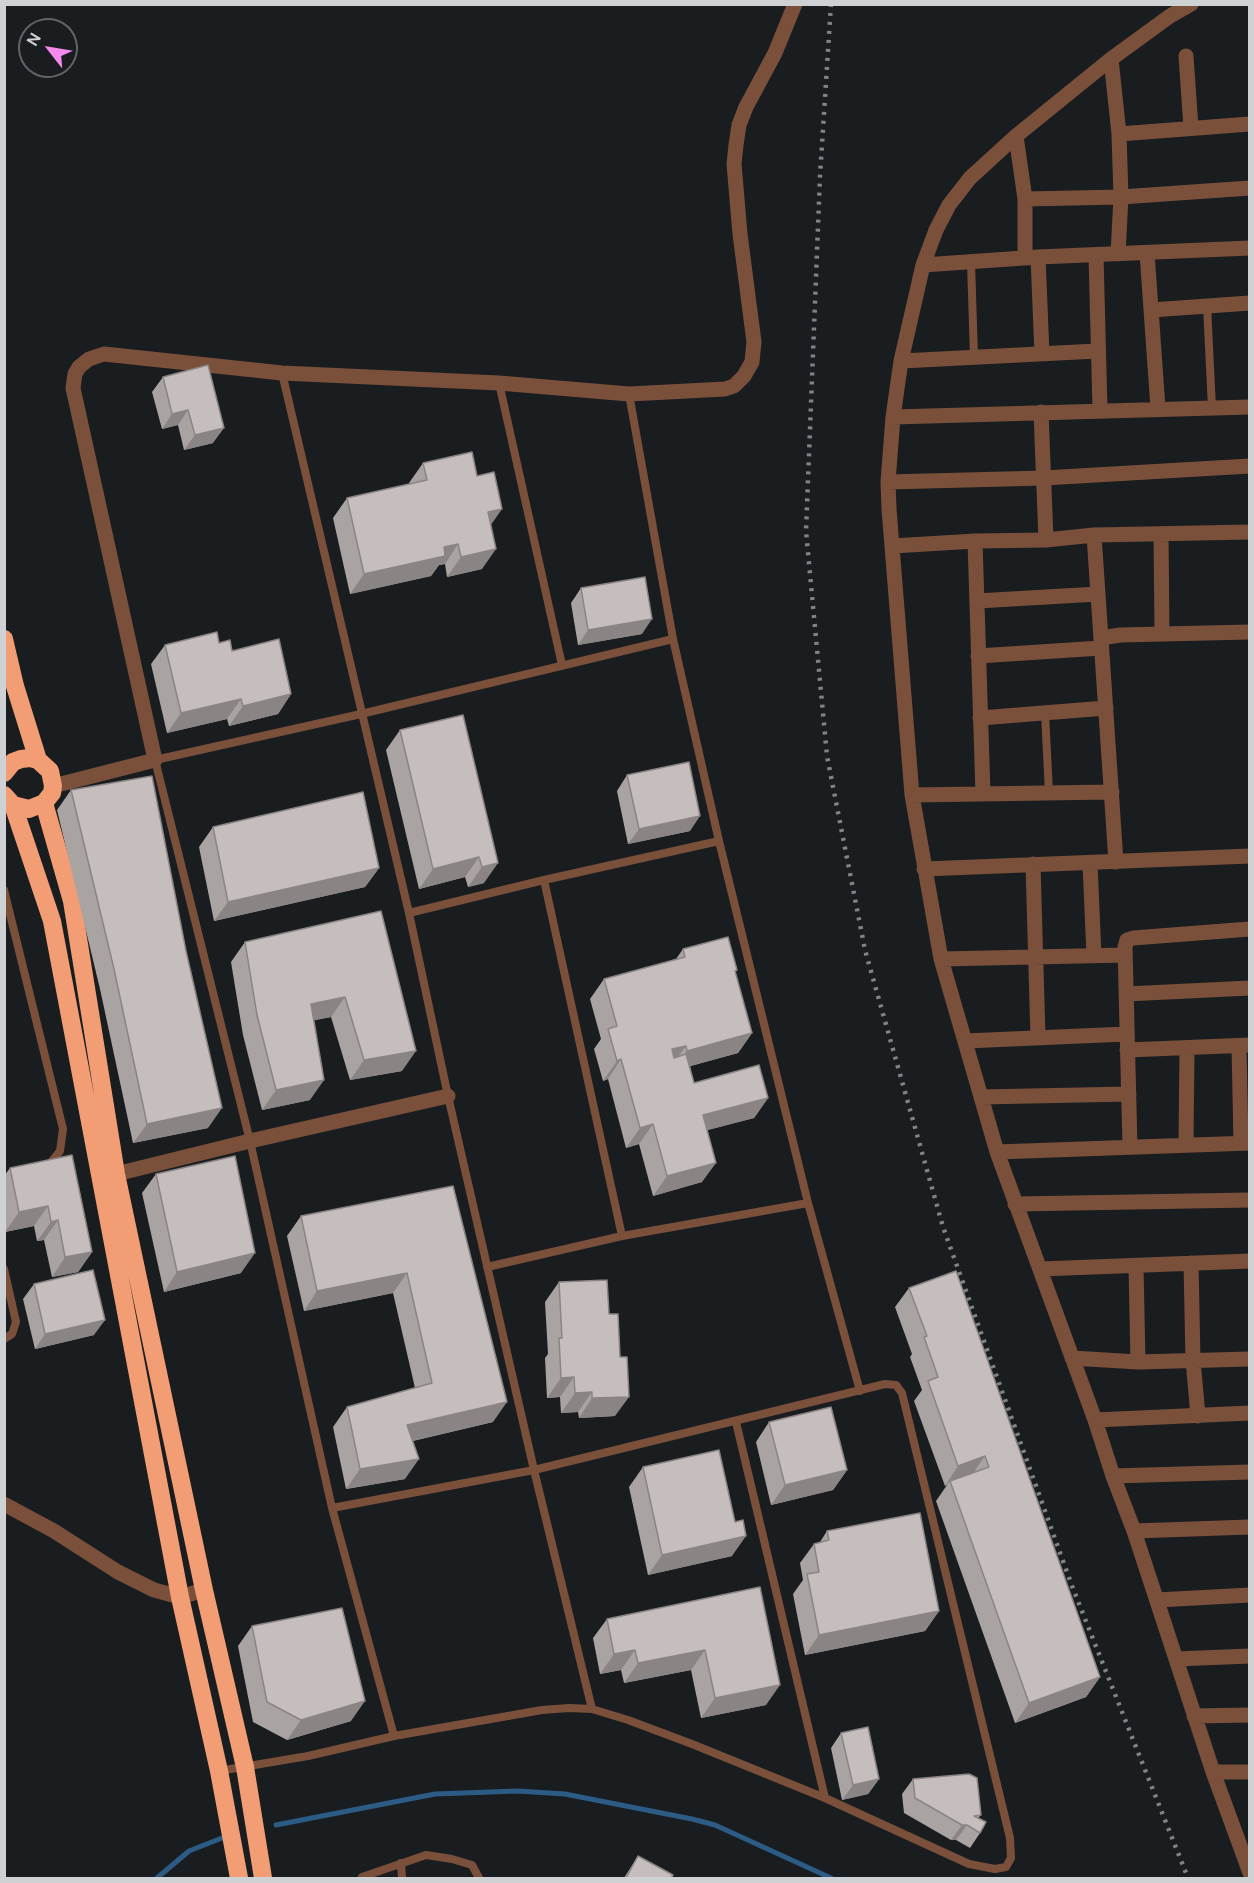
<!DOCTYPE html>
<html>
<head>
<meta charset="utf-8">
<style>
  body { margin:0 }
  #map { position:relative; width:1254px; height:1883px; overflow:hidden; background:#191d20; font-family:"DM Sans",sans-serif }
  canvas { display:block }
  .frame { position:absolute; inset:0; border:6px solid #cfd2d5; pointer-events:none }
  .north { position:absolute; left:18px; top:18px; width:60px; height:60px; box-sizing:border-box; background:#191d20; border:2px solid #626568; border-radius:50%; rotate:301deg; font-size:16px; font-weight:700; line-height:24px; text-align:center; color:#cfd2d5 }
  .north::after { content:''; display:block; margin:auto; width:21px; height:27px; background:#f589ee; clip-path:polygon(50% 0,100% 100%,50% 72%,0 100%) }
</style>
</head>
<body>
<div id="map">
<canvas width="1254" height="1883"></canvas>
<div class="frame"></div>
<div class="north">N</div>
</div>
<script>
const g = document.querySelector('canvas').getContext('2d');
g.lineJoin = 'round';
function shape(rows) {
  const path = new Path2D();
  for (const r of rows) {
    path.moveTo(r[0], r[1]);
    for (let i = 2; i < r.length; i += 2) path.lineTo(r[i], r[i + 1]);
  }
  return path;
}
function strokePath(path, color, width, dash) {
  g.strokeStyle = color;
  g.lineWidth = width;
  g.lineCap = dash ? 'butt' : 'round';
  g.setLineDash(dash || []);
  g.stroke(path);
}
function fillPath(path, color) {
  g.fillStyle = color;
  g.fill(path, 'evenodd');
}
const stream = shape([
  [276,1825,435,1794,518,1791,565,1794,692,1819,715,1825,831,1878],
  [157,1878,189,1851,227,1836]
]);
const lane = shape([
  [971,262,974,357],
  [1207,306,1212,408],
  [282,373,409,913,448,1096,534,1470,592,1709],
  [499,383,562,665],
  [629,394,673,639,719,841,808,1203,860,1391],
  [1045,713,1049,793],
  [544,880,622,1236],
  [4,890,63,1129,60,1151,48,1166],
  [409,913,544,880,719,841],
  [487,1267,622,1236,808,1203],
  [4,1269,16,1322,12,1334,4,1339],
  [736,1422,825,1798],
  [394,1736,332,1508,250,1141,155,760,361,714,673,639],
  [219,1771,308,1756,394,1736,542,1710,569,1708,592,1709,628,1720,692,1744,825,1798,969,1864,995,1869,1006,1867,1011,1858,1010,1838,902,1393,896,1385,885,1384,534,1470,332,1508],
  [401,1863,402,1878],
  [362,1877,426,1855,452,1859,472,1865,479,1878]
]);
const street = shape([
  [1191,4,1170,16,1111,59,1016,136,970,178,949,205,936,230,923,265,901,361,893,417,888,482,889,509,912,795,941,959,997,1152,1095,1420,1113,1476,1134,1531,1213,1772,1250,1873],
  [1186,56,1191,128],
  [1111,59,1119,134,1121,197,1118,254],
  [1119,134,1250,124],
  [1016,136,1025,199,1025,258],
  [1025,199,1121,197,1250,188],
  [1147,253,1158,408],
  [1096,255,1100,410],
  [1038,257,1042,354],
  [923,265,1038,257,1250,248],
  [1151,310,1250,303],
  [901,361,1097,351],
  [1041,412,1046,540],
  [893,417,1250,407],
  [888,482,1044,478,1250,466],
  [1161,534,1162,634],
  [1094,535,1116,862],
  [975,541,983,794],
  [893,546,975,541,1046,540,1094,535,1250,532],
  [977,601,1098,594],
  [1101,638,1120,635,1250,632],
  [978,656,1101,648],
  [980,718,1106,708],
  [53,786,155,760,73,388,75,374,79,367,89,359,104,354,282,373,499,383,629,394,725,389,734,386,744,376,752,362,754,342,740,234,734,164,736,145,739,125,746,107,775,53,795,4],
  [912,795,1112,792],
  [1090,863,1094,956],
  [1033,864,1038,1038],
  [924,869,1250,856],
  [941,959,1125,955],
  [1126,994,1250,988],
  [965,1041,1127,1034],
  [1239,1046,1241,1143],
  [1127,1050,1250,1045],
  [981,1097,1129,1094],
  [1186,1145,1187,1048],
  [1130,1147,1125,947,1127,940,1133,938,1250,929],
  [997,1152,1250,1143],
  [116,1174,250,1141,448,1096],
  [1015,1204,1250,1200],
  [1191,1263,1193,1360,1198,1416],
  [1136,1266,1138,1362],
  [1040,1269,1250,1261],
  [1072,1358,1138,1362,1250,1359],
  [1095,1420,1250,1413],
  [1113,1476,1250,1472],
  [4,1504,54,1531,118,1572,154,1590,180,1597,204,1590],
  [1134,1531,1250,1527],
  [1157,1600,1250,1595],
  [1176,1659,1250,1656],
  [1194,1716,1250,1715],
  [1213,1772,1250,1772]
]);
const highway = shape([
  [4,639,15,686,38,760],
  [4,773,13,762,21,759,30,758,38,760,50,771,53,786,52,793,44,803,29,809,13,805,4,795],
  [44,803,72,901,116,1174,204,1590,245,1767,263,1878],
  [13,805,52,921,180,1597,219,1771,239,1878]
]);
const rail = shape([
  [831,4,820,176,806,531,827,756,865,950,943,1227,1072,1586,1188,1878]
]);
const wall = shape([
  [163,377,213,443,184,450,178,425,162,429,152,392],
  [423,463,477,476,491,525,482,569,447,577,445,564,439,565,431,576,350,594,333,518,347,498,410,484,409,483],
  [581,588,642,634,578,645,571,603],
  [219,643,232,651,291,694,278,714,229,726,227,719,167,733,151,664,165,645],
  [463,715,484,883,468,887,465,877,419,889,386,750,400,730],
  [627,775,690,831,628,844,617,791],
  [71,790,208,1128,133,1143,100,989,57,810],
  [213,827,379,868,365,887,214,921,199,847],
  [381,911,402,1071,350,1080,331,1017,314,1020,310,1100,262,1110,243,1035,231,962,245,942],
  [683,949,737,970,735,973,752,1033,738,1053,690,1066,694,1083,768,1098,754,1118,707,1130,702,1182,653,1196,639,1144,626,1148,608,1079,603,1081,594,1049,601,1039,590,999,604,979,676,959],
  [10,1168,92,1252,78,1272,52,1277,44,1240,37,1241,34,1226,5,1232,4,1176],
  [156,1174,241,1273,164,1292,142,1193],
  [453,1186,493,1422,413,1441,405,1479,346,1489,333,1427,347,1407,415,1388,393,1293,304,1311,287,1236,301,1216],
  [559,1282,615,1416,579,1418,578,1412,561,1413,560,1397,547,1398,545,1358,548,1354,545,1302],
  [34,1284,94,1335,35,1349,23,1299],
  [909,1288,1100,1677,1086,1697,1015,1723,936,1501,947,1485,945,1486,914,1401,922,1390,910,1357,912,1354,895,1307],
  [769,1422,847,1470,833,1490,771,1505,756,1442],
  [643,1467,732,1556,648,1575,629,1487],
  [827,1531,939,1611,925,1631,805,1655,793,1594,803,1580,800,1563,814,1544,820,1542],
  [760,1587,766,1705,701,1718,691,1670,624,1683,621,1670,600,1674,593,1638,607,1619],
  [252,1626,351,1721,287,1740,253,1722,238,1646],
  [841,1733,879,1779,868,1794,842,1800,831,1748],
  [913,1779,981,1815,978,1818,980,1833,970,1848,956,1840,951,1840,904,1813,902,1794],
  [638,1856,671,1878,624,1878]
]);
const shadedWall = shape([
  [188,410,178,425,162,429,172,414],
  [224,428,213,443,184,450,195,435],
  [502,509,488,529,488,512],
  [458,544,445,564,439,565,431,576,350,594,364,574,444,547],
  [496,549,482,569,447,577,461,557],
  [652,619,642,634,578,645,588,630],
  [291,694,278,714,229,726,243,706],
  [241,699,227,719,167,733,181,713],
  [700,816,690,831,628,844,639,829],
  [479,857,465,877,419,889,433,869],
  [498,863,484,883,468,887,482,867],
  [379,868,365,887,214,921,228,902],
  [345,997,331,1017,297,1024,311,1004],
  [752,1033,738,1053,673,1071,687,1051],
  [686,1046,672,1065,672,1049],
  [416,1051,402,1071,350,1080,364,1060],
  [621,1059,608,1079,603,1081,617,1061],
  [324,1080,310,1100,262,1110,276,1090],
  [768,1098,754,1118,689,1135,703,1115],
  [222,1108,208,1128,133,1143,147,1124],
  [653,1124,639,1144,626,1148,640,1128],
  [716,1163,702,1182,653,1196,667,1176],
  [48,1206,34,1226,5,1232,19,1212],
  [58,1220,44,1240,37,1241,51,1222],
  [92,1252,78,1272,52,1277,65,1257],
  [255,1253,241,1273,164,1292,177,1272],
  [407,1273,393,1293,304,1311,317,1291],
  [105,1320,94,1335,35,1349,45,1334],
  [574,1377,560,1397,547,1398,561,1378],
  [592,1392,578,1412,561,1413,575,1393],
  [629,1397,615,1416,579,1418,592,1398],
  [507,1402,493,1422,394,1445,407,1425],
  [985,1456,971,1476,950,1481,947,1485,945,1486,958,1466],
  [419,1459,405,1479,346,1489,360,1469],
  [847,1470,833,1490,771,1505,785,1485],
  [746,1536,732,1556,648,1575,662,1555],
  [939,1611,925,1631,805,1655,819,1635],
  [635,1650,621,1670,600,1674,614,1654],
  [705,1650,691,1670,624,1683,638,1663],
  [1100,1677,1086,1697,1015,1723,1029,1703],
  [780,1685,766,1705,701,1718,715,1698],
  [365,1701,351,1721,287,1740,301,1720],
  [879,1779,868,1794,842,1800,853,1785],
  [962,1825,967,1825,956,1840,951,1840]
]);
const building = shape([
  [208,365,224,428,195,435,188,410,172,414,163,377,208,365],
  [472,452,477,476,494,472,502,509,488,512,496,549,461,557,458,544,444,547,445,556,364,574,347,498,427,480,423,463,472,452],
  [645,577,652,619,588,630,581,588,645,577],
  [217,632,219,643,230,640,232,651,279,639,291,694,243,706,241,699,181,713,165,645,217,632],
  [463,715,498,863,482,867,479,857,433,869,400,730,463,715],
  [689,762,700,816,639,829,627,775,689,762],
  [152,776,186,951,222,1108,147,1124,114,969,71,790,152,776],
  [363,792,379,868,228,902,213,827,363,792],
  [381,911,416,1051,364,1060,345,997,311,1004,324,1080,276,1090,257,1015,245,942,381,911],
  [728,937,737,970,735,971,752,1033,687,1051,686,1046,672,1049,674,1058,686,1054,694,1083,759,1065,768,1098,703,1115,716,1163,667,1176,653,1124,640,1128,621,1059,617,1061,608,1029,617,1026,604,979,685,957,683,949,728,937],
  [72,1155,92,1252,65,1257,58,1220,51,1222,48,1206,19,1212,10,1168,72,1155],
  [235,1156,255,1253,177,1272,156,1174,235,1156],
  [453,1186,507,1402,407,1425,419,1459,360,1469,347,1407,432,1383,407,1273,317,1291,301,1216,453,1186],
  [93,1270,105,1320,45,1334,34,1284,93,1270],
  [956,1271,1100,1677,1029,1703,950,1481,989,1467,985,1456,958,1466,928,1381,938,1377,924,1337,927,1336,909,1288,956,1271],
  [607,1280,609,1314,618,1314,620,1357,627,1357,629,1397,592,1398,592,1392,575,1393,574,1377,561,1378,559,1338,562,1338,559,1282,607,1280],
  [831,1407,847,1470,785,1485,769,1422,831,1407],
  [719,1450,735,1522,743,1520,746,1536,662,1555,643,1467,719,1450],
  [920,1513,939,1611,819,1635,807,1574,819,1572,814,1544,829,1540,827,1531,920,1513],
  [760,1587,780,1685,715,1698,705,1650,638,1663,635,1650,614,1654,607,1619,760,1587],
  [342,1608,365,1701,301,1720,267,1702,252,1626,342,1608],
  [868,1727,879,1779,853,1785,841,1733,868,1727],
  [969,1774,977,1778,981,1815,974,1816,986,1822,980,1833,967,1825,962,1825,915,1798,913,1779,969,1774],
  [638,1856,673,1875,671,1878,626,1878,638,1856]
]);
strokePath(stream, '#2c5b85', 5);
strokePath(lane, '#7a503b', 8);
strokePath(street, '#7a503b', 15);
strokePath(highway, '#f39d74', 18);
strokePath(rail, '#818487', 4.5, [3, 6]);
fillPath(wall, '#a9a3a2');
fillPath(shadedWall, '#8a8584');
fillPath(building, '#c5bebc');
strokePath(building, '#8a8584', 1.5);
</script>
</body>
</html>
